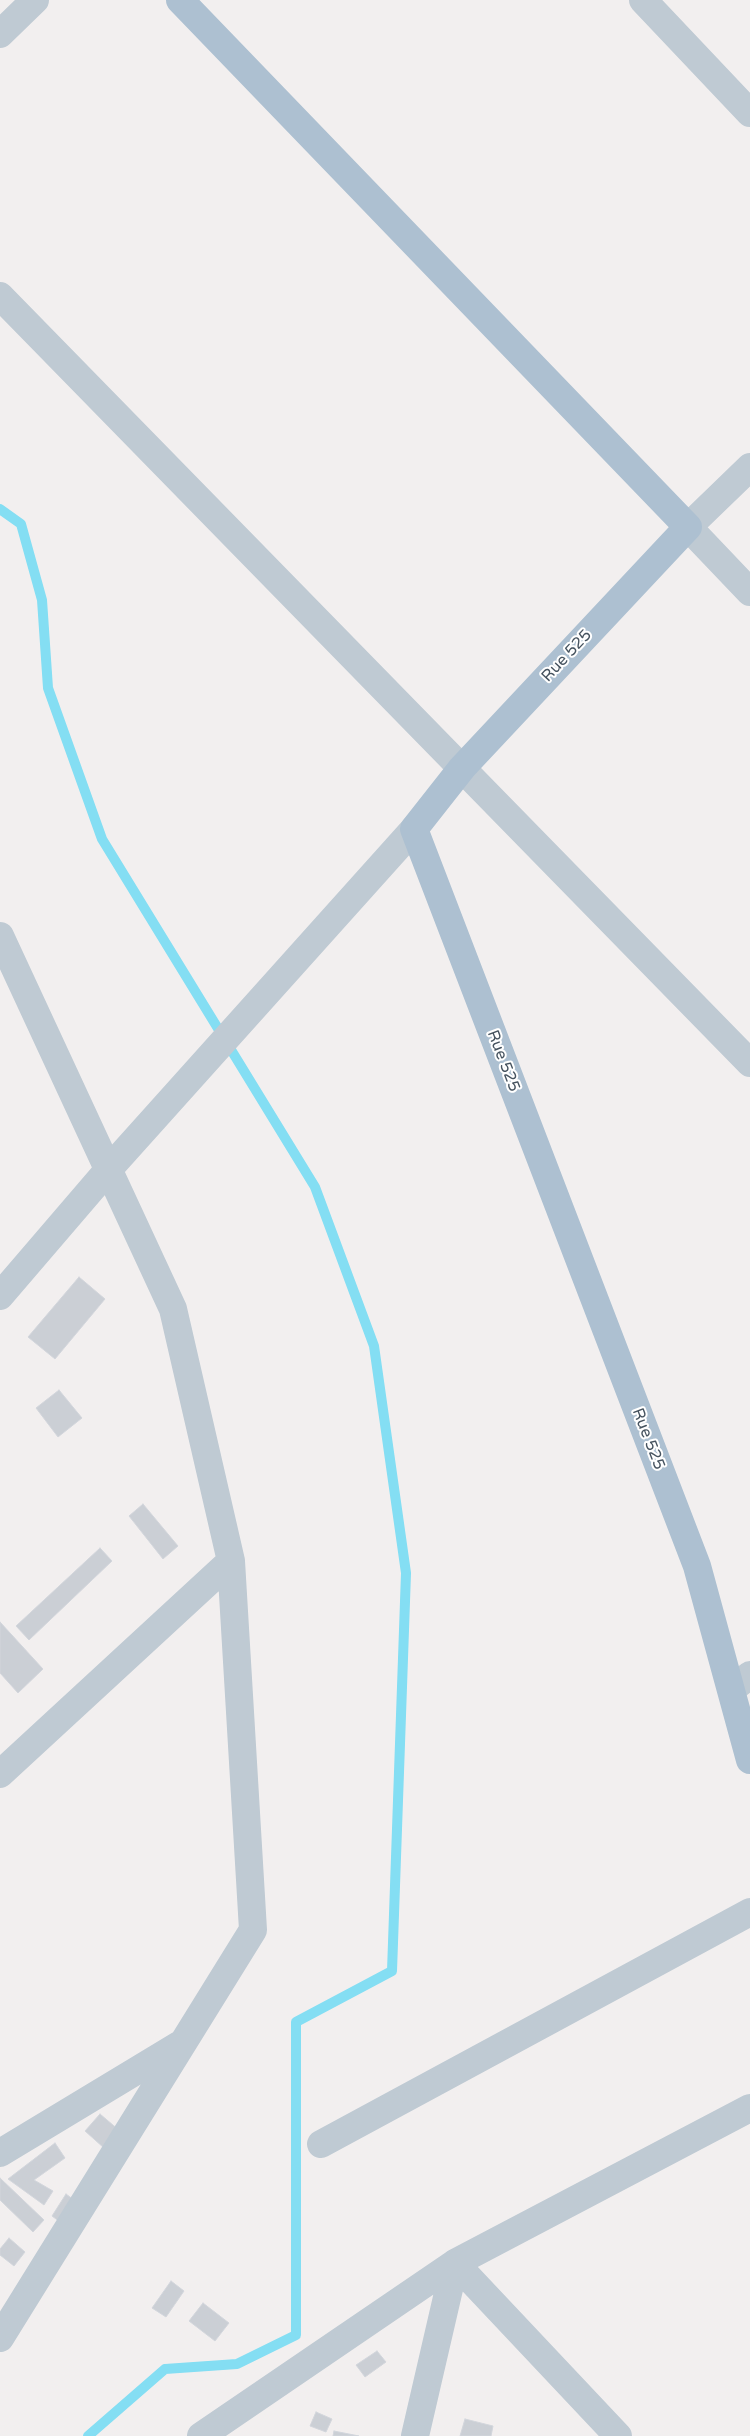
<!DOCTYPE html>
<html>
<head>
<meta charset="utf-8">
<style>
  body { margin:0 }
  canvas { display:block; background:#f2efef }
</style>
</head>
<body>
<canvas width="750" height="2436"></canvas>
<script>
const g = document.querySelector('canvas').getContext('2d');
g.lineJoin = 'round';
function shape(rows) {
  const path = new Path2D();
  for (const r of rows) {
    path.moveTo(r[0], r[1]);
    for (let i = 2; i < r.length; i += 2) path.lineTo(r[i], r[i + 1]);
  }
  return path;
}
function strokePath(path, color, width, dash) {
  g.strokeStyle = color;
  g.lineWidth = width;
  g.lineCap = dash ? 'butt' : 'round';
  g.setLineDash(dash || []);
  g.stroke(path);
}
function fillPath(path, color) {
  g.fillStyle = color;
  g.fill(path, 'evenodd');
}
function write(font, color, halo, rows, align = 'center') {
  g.font = font + ' "Varela Round",sans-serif';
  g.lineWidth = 4;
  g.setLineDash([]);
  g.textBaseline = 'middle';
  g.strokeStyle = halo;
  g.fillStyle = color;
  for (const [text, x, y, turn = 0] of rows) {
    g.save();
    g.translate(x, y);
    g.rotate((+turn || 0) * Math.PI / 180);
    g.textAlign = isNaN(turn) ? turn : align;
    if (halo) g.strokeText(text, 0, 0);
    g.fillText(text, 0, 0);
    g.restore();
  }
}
const stream = shape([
  [0,509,21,524,42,600,48,688,102,839,315,1187,374,1346,406,1573,392,1971,296,2022,296,2335,237,2364,165,2369,88,2436]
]);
const building = shape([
  [79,1277,105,1299,55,1359,28,1337,79,1277],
  [59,1390,82,1418,58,1437,36,1408,59,1390],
  [143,1504,178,1546,163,1559,129,1516,143,1504],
  [100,1548,112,1561,29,1640,16,1626,100,1548],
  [0,1622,43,1669,18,1693,0,1673,0,1622],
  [100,2114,120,2131,104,2148,85,2131,100,2114],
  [55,2143,65,2158,34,2180,53,2191,44,2205,8,2179,55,2143],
  [0,2178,44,2220,33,2232,0,2200,0,2178],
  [66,2194,74,2200,60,2222,52,2216,66,2194],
  [9,2238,25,2252,14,2266,0,2255,0,2249,9,2238],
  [171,2281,184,2291,166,2317,152,2308,171,2281],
  [203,2303,229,2323,215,2341,189,2321,203,2303],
  [377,2351,386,2362,365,2377,356,2365,377,2351],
  [316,2412,332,2419,326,2432,310,2426,316,2412],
  [465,2419,493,2426,491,2436,460,2436,465,2419],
  [334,2431,359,2436,333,2436,334,2431]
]);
const minor = shape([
  [643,0,750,113],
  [0,34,35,0],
  [0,296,750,1063],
  [750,467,688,527,750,592],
  [0,936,173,1309,231,1561,253,1930,0,2338],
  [0,1296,108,1170,414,829],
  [732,1689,750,1675],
  [0,1774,231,1561],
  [321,2144,750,1912],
  [0,2153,179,2045],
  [455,2263,618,2436],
  [201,2436,455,2263,750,2108],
  [415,2436,455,2263]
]);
const major = shape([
  [180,0,688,527,462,768,414,829,697,1566,750,1760]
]);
const streetNames = [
  ["Rue 525",567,656,-47],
  ["Rue 525",503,1061,69],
  ["Rue 525",648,1439,69]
];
strokePath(stream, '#84def3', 10);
fillPath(building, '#cbcfd5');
strokePath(building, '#d3d6dc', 1);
strokePath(minor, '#bfcad3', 28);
strokePath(major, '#adc0d1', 28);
write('16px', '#46535f', '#fff', streetNames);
</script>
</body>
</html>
